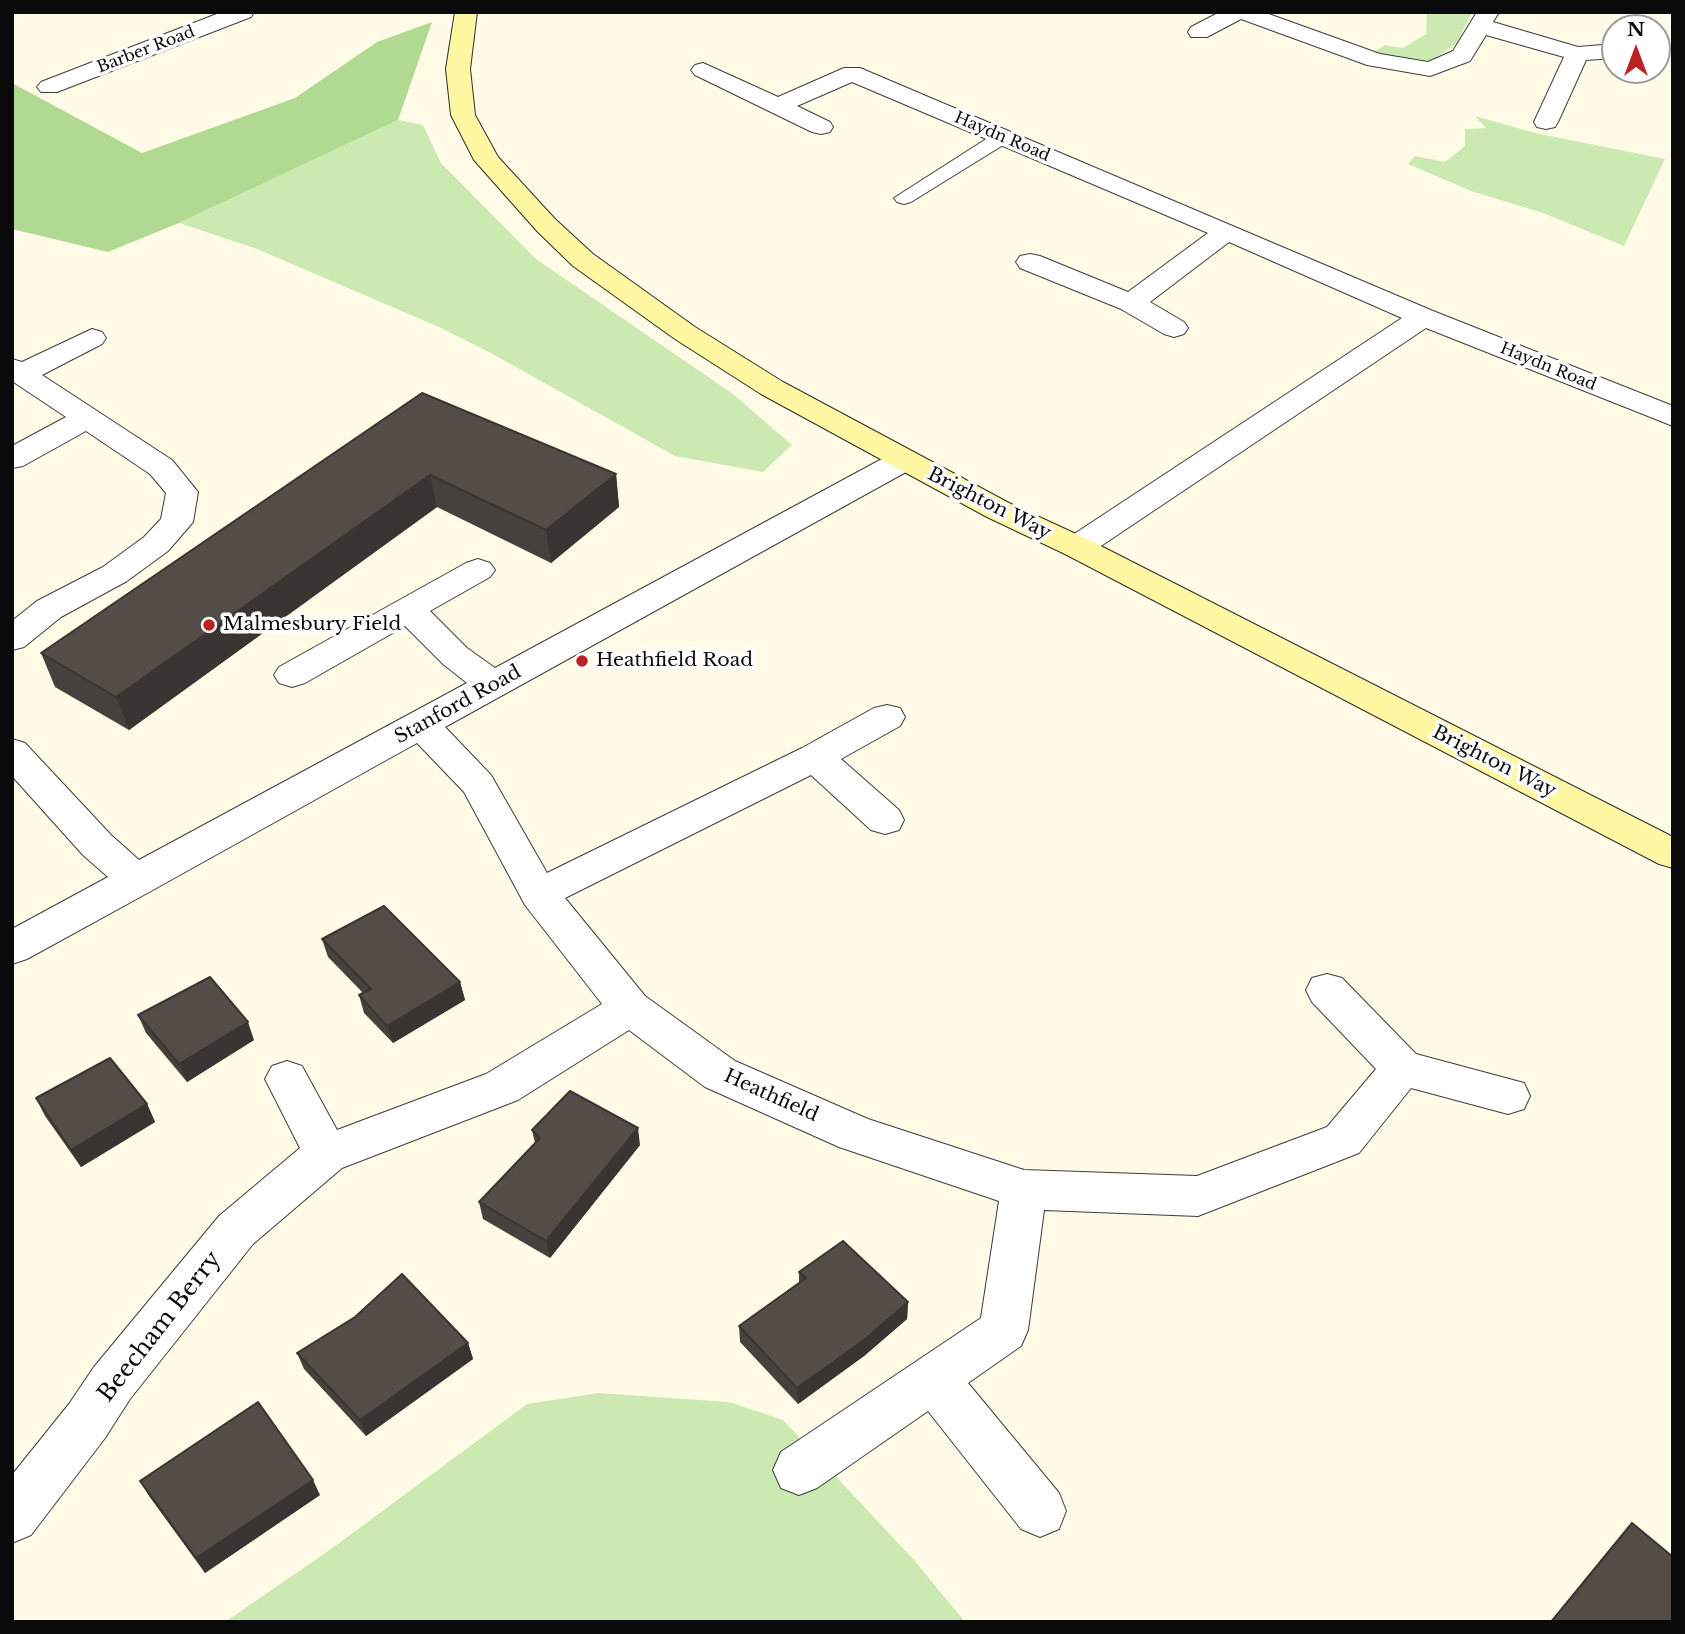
<!DOCTYPE html>
<html>
<head>
<meta charset="utf-8">
<style>
  body { margin:0 }
  #map { position:relative; width:1685px; height:1634px; overflow:hidden; background:#fffbe7; font-family:"Libre Baskerville",serif }
  canvas { display:block }
  .frame { position:absolute; inset:0; border:14px solid #0a0a0a; pointer-events:none }
  .north { position:absolute; left:1601px; top:14px; width:70px; height:70px; box-sizing:border-box; background:#fff; border:2px solid #9d9d9d; border-radius:50%; rotate:0deg; font-size:19px; font-weight:700; line-height:28px; text-align:center; color:#0a0a0a }
  .north::after { content:''; display:block; margin:auto; width:24px; height:32px; background:#bb2125; clip-path:polygon(50% 0,100% 100%,50% 72%,0 100%) }
</style>
</head>
<body>
<div id="map">
<canvas width="1685" height="1634"></canvas>
<div class="frame"></div>
<div class="north">N</div>
</div>
<script>
const g = document.querySelector('canvas').getContext('2d');
g.lineJoin = 'round';
function fillPath(path, color) {
  g.fillStyle = color;
  g.fill(path, 'evenodd');
}
function shape(rows) {
  const path = new Path2D();
  for (const r of rows) {
    path.moveTo(r[0], r[1]);
    for (let i = 2; i < r.length; i += 2) path.lineTo(r[i], r[i + 1]);
  }
  return path;
}
function strokePath(path, color, width, dash) {
  g.strokeStyle = color;
  g.lineWidth = width;
  g.lineCap = dash ? 'butt' : 'round';
  g.setLineDash(dash || []);
  g.stroke(path);
}
function write(font, color, halo, rows, align = 'center') {
  g.font = font + ' "Libre Baskerville",serif';
  g.lineWidth = 7;
  g.setLineDash([]);
  g.textBaseline = 'middle';
  g.strokeStyle = halo;
  g.fillStyle = color;
  for (const [text, x, y, turn = 0] of rows) {
    g.save();
    g.translate(x, y);
    g.rotate((+turn || 0) * Math.PI / 180);
    g.textAlign = isNaN(turn) ? turn : align;
    if (halo) g.strokeText(text, 0, 0);
    g.fillText(text, 0, 0);
    g.restore();
  }
}
const green = shape([
  [1427,12,1472,12,1457,43,1431,61,1372,53,1385,45,1403,48,1426,34],
  [1475,116,1535,133,1665,159,1624,246,1543,213,1471,191,1408,164,1415,156,1445,162,1465,146,1465,129,1486,128],
  [398,120,423,125,441,163,536,259,733,394,792,445,763,472,675,456,489,352,441,328,257,249,179,223],
  [599,1393,729,1402,783,1420,914,1560,965,1622,225,1622,331,1549,527,1404]
]);
const forest = shape([
  [432,22,398,120,179,223,108,252,12,229,12,83,142,153,295,98,377,42]
]);
const lane = shape([
  [1001,132,1011,138,1008,142,911,202,904,204,897,202,894,198,994,134,1001,132]
]);
const street = shape([
  [222,12,254,12,251,17,57,92,41,92,37,87,41,82,222,12],
  [1220,12,1263,12,1380,54,1428,62,1453,51,1477,12,1499,12,1493,22,1578,47,1615,44,1615,58,1586,60,1558,122,1555,127,1546,129,1537,127,1534,122,1564,57,1486,35,1470,61,1430,76,1367,65,1241,19,1207,37,1191,37,1188,32,1191,27,1220,12],
  [703,63,778,97,844,68,860,68,1433,311,1673,406,1673,426,1426,328,1089,554,1077,557,1065,554,1060,547,1065,540,1402,318,1229,242,1150,302,1184,322,1188,328,1184,334,1174,337,1164,334,1121,309,1020,268,1016,262,1020,256,1030,254,1040,256,1128,292,1208,233,852,82,797,106,830,122,833,127,830,132,821,134,812,132,695,75,691,70,695,65,703,63],
  [92,329,102,332,106,338,102,344,42,375,172,460,198,492,193,522,168,551,127,581,61,617,24,647,12,650,12,621,37,601,103,567,144,537,161,519,166,493,150,474,86,431,23,466,12,468,12,446,66,417,12,381,12,359,22,362,92,329],
  [904,451,915,453,920,460,915,467,445,727,491,775,547,873,802,748,874,708,887,705,900,708,905,717,900,726,841,759,899,810,904,820,899,830,885,834,871,830,811,775,565,898,645,996,735,1061,868,1119,1024,1170,1197,1176,1327,1127,1376,1069,1312,1002,1306,990,1312,978,1327,974,1342,978,1416,1054,1524,1083,1530,1096,1524,1109,1508,1114,1411,1088,1359,1153,1198,1216,1044,1210,1028,1330,1021,1346,968,1383,1059,1493,1066,1511,1059,1529,1040,1537,1021,1529,928,1411,817,1488,799,1495,781,1488,773,1470,781,1452,981,1318,999,1201,839,1147,705,1087,629,1030,518,1100,342,1168,253,1244,130,1399,105,1438,31,1535,12,1543,12,1475,69,1404,94,1367,219,1216,300,1148,265,1079,272,1066,287,1061,302,1066,337,1130,486,1074,602,1004,525,905,464,792,417,743,151,891,27,959,12,964,12,929,108,877,83,855,12,776,12,739,25,743,111,835,139,860,467,683,443,664,405,626,305,683,292,687,279,683,274,675,279,667,466,563,478,559,490,563,495,570,490,577,430,611,467,648,495,668,893,453,904,451]
]);
const secondary = shape([
  [455,12,477,12,470,69,475,115,498,157,555,219,593,254,695,327,783,382,1009,503,1089,540,1673,837,1673,868,1659,864,1065,554,987,517,761,394,675,339,573,266,537,231,474,160,451,115,446,69,455,12]
]);
const wall = shape([
  [422,393,616,474,619,507,551,563,437,507,129,730,55,687,41,653],
  [322,939,460,982,465,1000,393,1043,364,1013,359,995,363,993,328,957],
  [138,1015,254,1040,187,1082,146,1033],
  [36,1098,147,1104,155,1122,81,1167,45,1116],
  [532,1130,640,1145,550,1258,483,1219,479,1202,535,1143],
  [799,1272,908,1302,907,1319,864,1356,798,1404,740,1342,739,1326,799,1283],
  [355,1317,468,1343,473,1359,366,1436,304,1369,297,1353],
  [140,1481,320,1495,205,1573,149,1496]
]);
const shadedWall = shape([
  [616,474,619,507,551,563,546,530],
  [430,475,437,507,129,730,116,697],
  [460,982,465,1000,393,1043,387,1026],
  [248,1022,254,1040,187,1082,179,1064],
  [147,1104,155,1122,81,1167,71,1150],
  [638,1128,640,1145,550,1258,546,1241],
  [908,1302,907,1319,864,1356,798,1404,797,1388],
  [468,1343,473,1359,366,1436,360,1420],
  [313,1480,320,1495,205,1573,196,1558]
]);
const building = shape([
  [422,393,616,474,546,530,430,475,116,697,41,653,422,393],
  [384,906,460,982,387,1026,359,995,371,989,322,939,384,906],
  [210,977,248,1022,179,1064,138,1015,210,977],
  [110,1058,147,1104,71,1150,36,1098,110,1058],
  [570,1091,638,1128,546,1241,479,1202,540,1138,532,1130,570,1091],
  [843,1241,908,1302,864,1340,797,1388,739,1326,806,1278,799,1272,843,1241],
  [402,1274,468,1343,360,1420,297,1353,355,1317,402,1274],
  [258,1402,313,1480,196,1558,140,1481,258,1402],
  [1632,1523,1673,1557,1673,1622,1551,1622,1632,1523]
]);
const markers = [
  [209,625,7,"#bb2125"],
  [582,661,7,"#bb2125"]
];
const farStreetnames = [
  ["Barber Road",146,50,-21],
  ["Haydn Road",1002,137,23],
  ["Haydn Road",1548,367,22]
];
const streetNames = [
  ["Brighton Way",989,504,27],
  ["Stanford Road",458,705,-29],
  ["Brighton Way",1494,762,27],
  ["Heathfield",771,1096,24]
];
const poiNames = [
  ["Malmesbury Field",223,625],
  ["Heathfield Road",596,661]
];
const nearStreetnames = [
  ["Beecham Berry",160,1327,-52]
];
fillPath(green, '#cde9b2');
fillPath(forest, '#b0da91');
strokePath(lane, '#3d3d3d', 2);
strokePath(street, '#3d3d3d', 2);
strokePath(secondary, '#2c2c2c', 2);
fillPath(lane, '#fff');
fillPath(street, '#fff');
fillPath(secondary, '#fff7a2');
fillPath(wall, '#47413d');
fillPath(shadedWall, '#3a3532');
fillPath(building, '#534c47');
strokePath(building, '#3a3532', 2);
for (const [x, y, r, color] of markers) {
  const dot = new Path2D();
  dot.arc(x, y, r, 0, 2 * Math.PI);
  g.fillStyle = color;
  g.fill(dot);
  strokePath(dot, '#fff', 2.5);
}
write('16px', '#0a0a0a', '#fff', farStreetnames);
write('19px', '#0a0a0a', '#fff', streetNames);
write('19px', '#0a0a0a', '#fff', poiNames, 'left');
write('23px', '#0a0a0a', '#fff', nearStreetnames);
</script>
</body>
</html>
